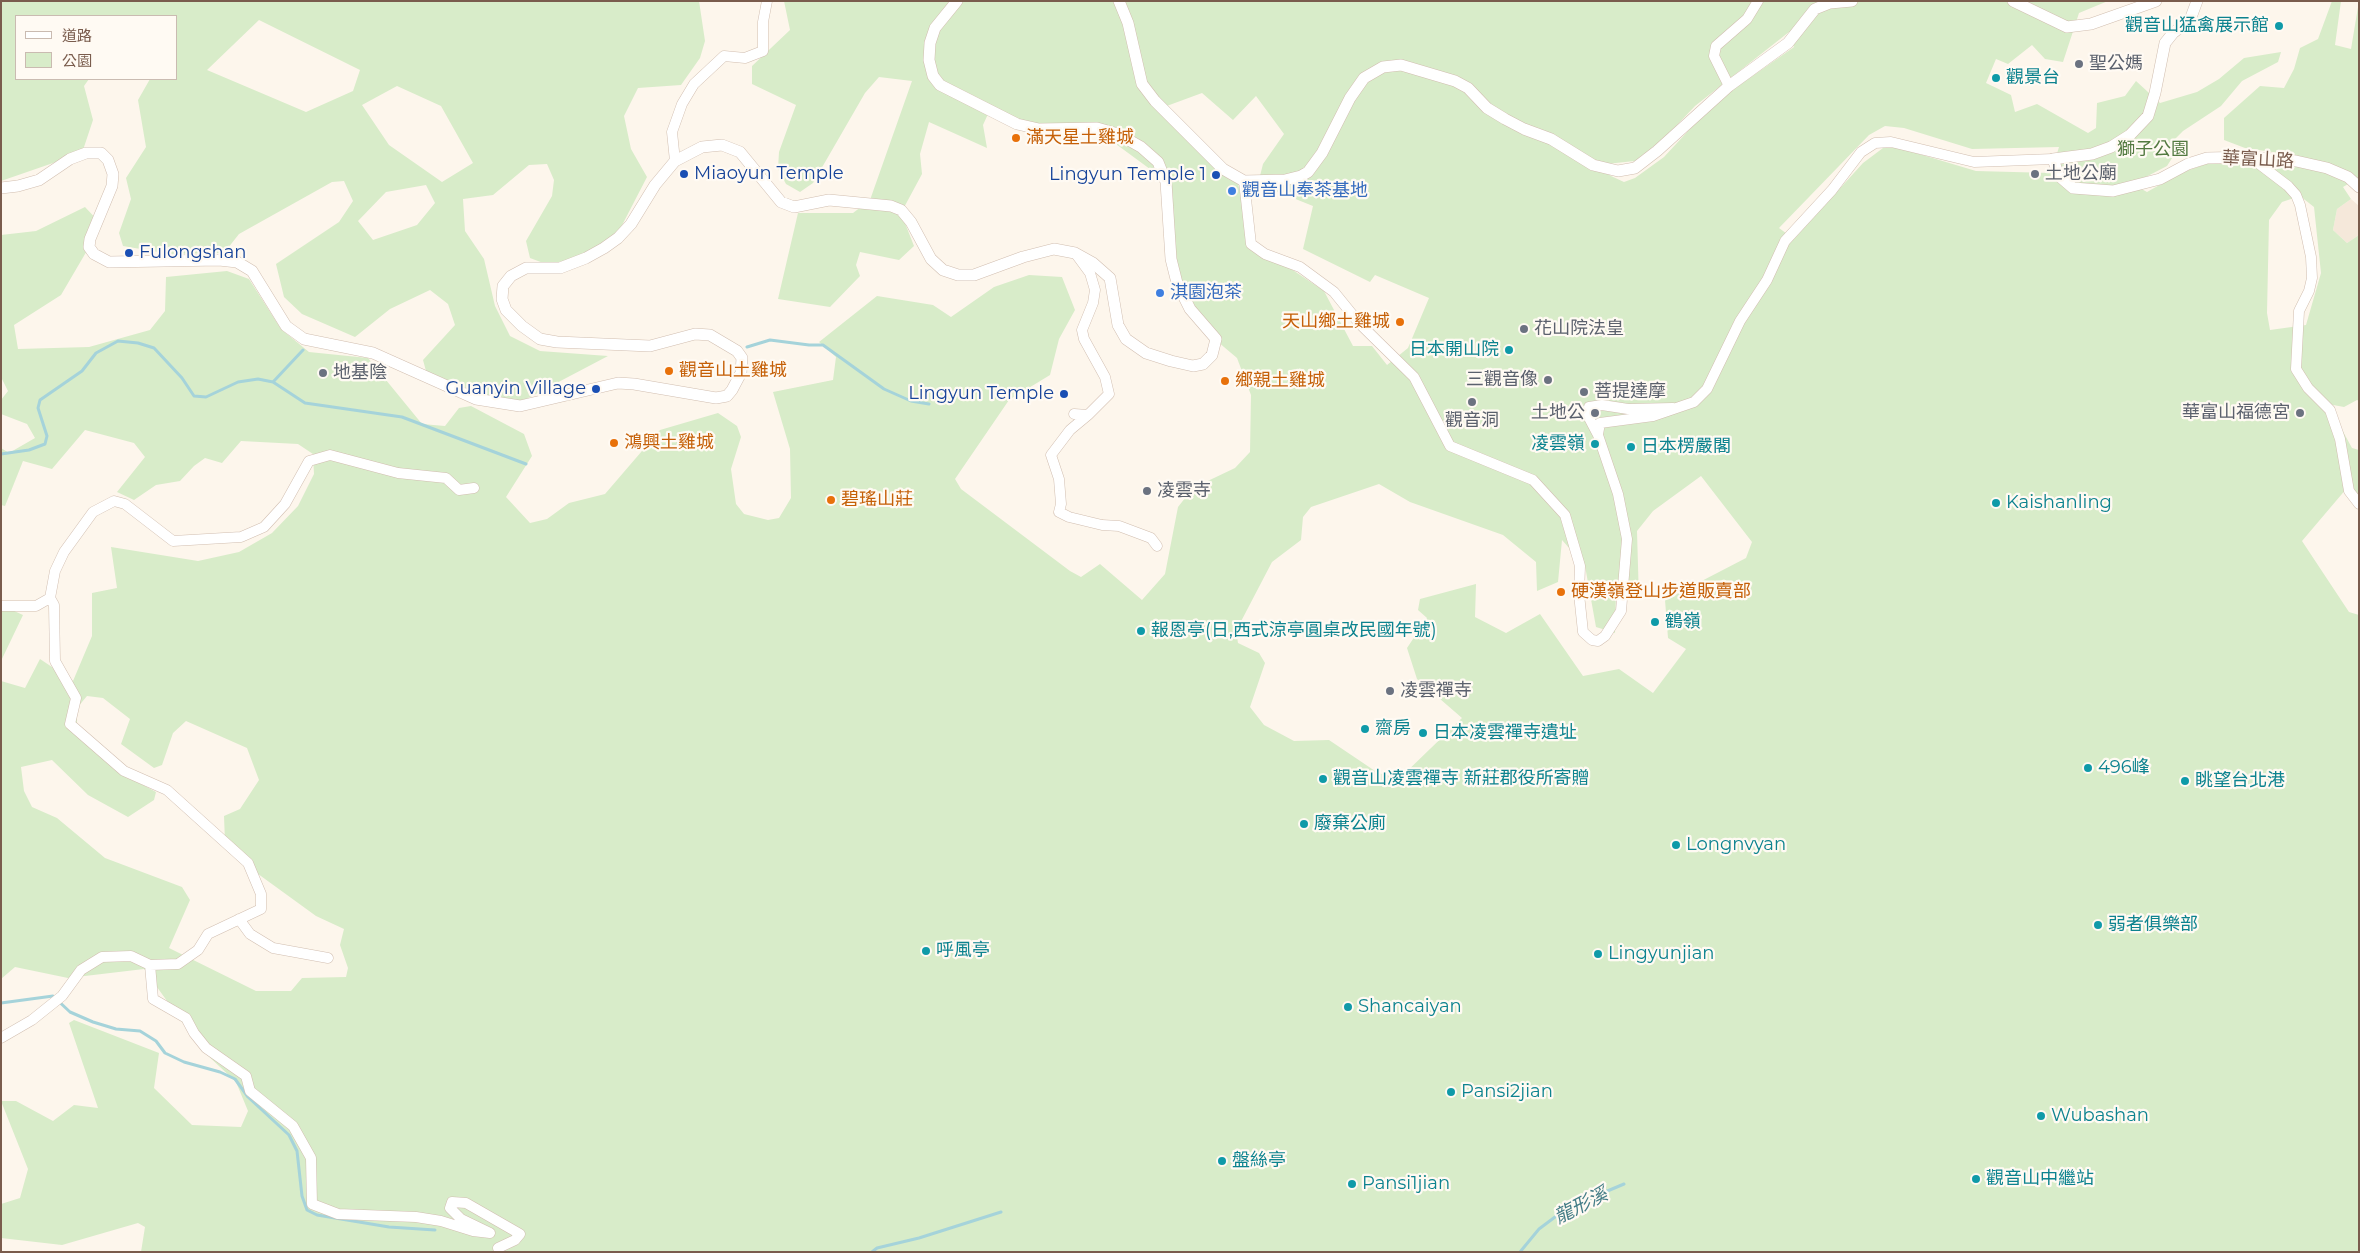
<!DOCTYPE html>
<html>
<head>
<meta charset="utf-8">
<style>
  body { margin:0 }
  #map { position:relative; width:2360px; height:1253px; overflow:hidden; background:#fdf6ec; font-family:Montserrat,"Noto Sans TC",sans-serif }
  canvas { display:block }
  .frame { position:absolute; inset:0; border:2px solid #7a5c4d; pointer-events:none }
  .legend { position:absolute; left:15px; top:15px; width:162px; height:65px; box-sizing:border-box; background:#fffaf3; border:1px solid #cabbb1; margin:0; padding:6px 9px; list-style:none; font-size:15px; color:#7a5c4d }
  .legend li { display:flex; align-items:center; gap:10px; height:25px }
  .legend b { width:25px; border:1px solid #cabbb1 }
</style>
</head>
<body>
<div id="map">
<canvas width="2360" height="1253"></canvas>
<div class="frame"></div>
<ul class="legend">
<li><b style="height:6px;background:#fff"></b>道路</li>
<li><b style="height:14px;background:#d8ecc9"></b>公園</li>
</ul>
</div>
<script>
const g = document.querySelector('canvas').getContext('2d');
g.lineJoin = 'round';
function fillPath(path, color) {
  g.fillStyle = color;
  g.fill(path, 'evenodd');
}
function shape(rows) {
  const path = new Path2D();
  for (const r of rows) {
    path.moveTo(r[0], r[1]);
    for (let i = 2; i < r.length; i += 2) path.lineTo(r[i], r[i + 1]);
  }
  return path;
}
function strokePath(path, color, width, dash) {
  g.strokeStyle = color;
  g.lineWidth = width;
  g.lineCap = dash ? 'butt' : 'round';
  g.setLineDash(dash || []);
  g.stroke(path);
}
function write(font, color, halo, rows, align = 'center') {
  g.font = font + ' Montserrat,"Noto Sans TC",sans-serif';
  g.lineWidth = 4.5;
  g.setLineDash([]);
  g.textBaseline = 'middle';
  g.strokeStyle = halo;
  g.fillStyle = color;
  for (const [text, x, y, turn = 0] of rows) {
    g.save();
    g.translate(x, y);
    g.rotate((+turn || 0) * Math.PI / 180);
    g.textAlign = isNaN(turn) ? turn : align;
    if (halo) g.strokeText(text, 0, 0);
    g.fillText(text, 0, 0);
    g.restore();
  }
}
const residential = shape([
  [2351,199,2359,206,2359,235,2347,243,2333,230,2337,209]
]);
const green = shape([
  [1,1,699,1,705,41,700,58,681,85,638,88,624,116,631,149,647,177,618,233,577,259,546,264,530,258,526,241,552,196,554,180,547,164,529,165,493,195,463,199,465,231,484,259,495,306,510,336,540,351,608,356,511,407,426,371,423,360,455,325,448,304,430,290,390,309,355,337,302,314,284,297,276,264,339,222,353,201,344,181,332,182,239,234,224,253,170,254,123,246,119,233,131,199,126,178,146,147,138,100,150,79,176,79,176,16,16,16,16,79,89,79,84,86,93,120,82,153,1,181],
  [259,20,360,70,353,91,306,112,207,70],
  [397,86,441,106,473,163,442,182,389,145,362,105],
  [426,185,435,203,417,225,373,240,358,221,386,192],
  [784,1,2108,1,2079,13,2063,62,2045,59,2032,45,2008,64,1996,59,1986,83,2011,95,2015,112,2037,104,2088,133,2096,128,2097,103,2125,96,2136,81,2160,103,2197,92,2219,79,2244,58,2281,52,2278,62,2242,81,2221,106,2183,131,2174,140,2174,155,2167,166,2140,180,2136,186,2147,192,2181,173,2206,164,2261,164,2294,169,2299,156,2245,148,2224,140,2224,118,2260,86,2284,88,2294,69,2300,48,2318,39,2332,1,2341,1,2335,45,2351,49,2359,1,2359,183,2355,180,2343,187,2351,199,2337,209,2333,230,2347,243,2359,235,2359,401,2357,400,2344,407,2328,404,2352,448,2359,450,2359,499,2347,488,2302,541,2349,612,2359,615,2359,1252,141,1252,145,1227,138,1223,62,1245,1,1238,1,1204,20,1198,28,1169,1,1101,16,1101,53,1121,74,1105,98,1108,69,1023,74,1020,159,1053,154,1088,192,1125,241,1127,248,1111,236,1082,203,1051,144,969,68,978,15,967,1,979,1,681,25,688,40,659,73,681,92,636,92,593,117,588,111,547,198,561,239,552,272,533,298,506,314,474,313,454,298,444,241,441,222,463,205,458,194,466,180,481,156,485,134,500,117,492,145,457,134,443,85,430,52,469,23,461,5,506,1,505,1,448,9,453,35,438,27,424,1,414,1,400,8,391,1,377,1,235,36,231,85,207,102,225,61,295,14,325,18,349,89,347,150,330,165,311,166,277,227,271,249,279,281,329,309,352,368,358,422,424,445,426,459,408,471,406,524,434,532,456,506,497,530,523,547,519,569,503,605,494,660,430,718,413,737,426,741,437,731,469,736,504,744,514,768,520,779,518,791,498,790,449,773,392,833,380,836,357,819,342,877,296,933,305,951,317,994,287,1029,275,1062,277,1075,310,1059,339,1050,375,1009,400,955,479,961,489,1070,571,1081,577,1100,564,1142,600,1165,574,1178,507,1193,488,1235,468,1250,452,1251,395,1237,358,1198,325,1185,303,1161,182,1154,172,1105,136,1044,130,988,114,983,125,987,148,929,122,920,154,922,174,901,213,914,246,899,260,860,252,856,265,860,276,830,307,778,299,798,213,853,213,870,200,912,81,879,77,865,93,813,183,800,192,786,184,778,169,779,152,796,105,752,84,752,66,790,30],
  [1789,32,1794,47,1714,103,1664,157,1635,178,1624,182,1611,176,1597,165,1644,160,1695,106],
  [1202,93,1233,120,1256,96,1284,134,1263,164,1258,184,1313,206,1303,249,1370,282,1375,275,1429,298,1408,348,1387,365,1372,346,1353,346,1324,291,1251,242,1236,174,1164,107],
  [1885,126,1904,128,1972,149,2059,147,2051,173,1976,171,1899,148,1883,148,1863,163,1794,239,1779,228,1869,135],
  [2300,196,2314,207,2321,273,2306,325,2270,330,2267,313,2269,220,2282,202],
  [1701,476,1752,542,1746,558,1665,600,1668,638,1686,649,1653,693,1619,669,1583,676,1540,614,1506,633,1475,617,1476,584,1420,599,1418,610,1427,618,1407,648,1417,679,1462,718,1400,778,1378,773,1329,740,1294,741,1264,725,1250,707,1265,663,1259,653,1238,643,1236,631,1272,562,1301,540,1303,517,1311,507,1379,484,1410,502,1503,535,1536,562,1537,591,1558,582,1562,540,1585,566,1596,627,1615,633,1616,591,1639,600,1637,531,1653,511],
  [87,696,103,698,130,719,121,744,154,768,162,765,173,733,186,721,247,748,259,780,240,809,224,816,225,842,254,871,316,916,344,929,340,945,348,968,346,977,302,978,291,991,256,991,169,948,190,900,182,887,105,858,57,818,32,807,24,791,21,767,52,760,88,795,128,817,154,800,156,792,134,780,77,724,77,708],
  [1,605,23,615,1,661]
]);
const stream = shape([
  [747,347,770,340,809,345,823,345,884,389,911,401,929,404],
  [273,382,303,350],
  [1,454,29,450,45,444,47,436,38,408,40,400,82,371,96,353,118,341,138,343,154,348,182,378,194,396,206,397,238,382,258,379,273,382,305,403,402,417,526,464],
  [1,1003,53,996,70,1012,93,1022,116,1029,140,1031,156,1041,165,1053,184,1062,220,1072,235,1079,248,1097,289,1135,297,1151,302,1196,307,1210,317,1215,389,1227,435,1230],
  [872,1252,877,1248,919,1238,1001,1212],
  [1520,1252,1539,1229,1567,1208,1624,1184]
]);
const minor = shape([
  [1729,86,1714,56,1716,46,1747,19,1758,1],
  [2250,157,2288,186,2296,195,2300,205,2311,257,2312,278,2309,291,2299,311,2296,369,2308,388,2330,410,2340,439,2349,491,2359,504],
  [675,161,672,132,682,104,694,84,724,56,745,58,763,51,763,22,767,1],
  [1244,181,1251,244,1265,254,1300,267,1334,292,1360,324,1414,377,1450,446,1533,480,1565,515,1580,566,1579,594,1583,632,1592,640,1598,641,1605,636,1621,611,1627,539,1618,494,1598,435,1588,416,1589,407,1602,405,1628,409,1673,408],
  [1074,414,1088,415,1109,394,1105,377,1084,339,1082,330,1093,303,1095,290,1090,273,1076,254],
  [1088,415,1070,430,1051,455,1059,479,1061,504,1059,512,1069,517,1102,525,1119,526,1151,538,1157,546],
  [1598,434,1600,423,1653,416,1694,402,1707,389,1740,321,1767,280,1785,241,1832,190,1861,152,1875,143,1891,142,1974,162,2053,159],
  [1,606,36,606,50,598],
  [239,919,250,934,273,948,328,958],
  [150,965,178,964,198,950,208,934,261,909,261,894,248,863,167,790,124,771,70,724,76,698,55,661,54,605,50,598,55,571,64,552,93,512,114,501,125,504,173,541,241,537,264,527,285,504,309,461,330,455,398,473,446,478,459,490,474,488],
  [1,1038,32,1020,62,996,81,970,102,957,131,956,150,965,153,999,186,1018,194,1033,206,1048,246,1076,250,1091,293,1126,311,1158,312,1204,338,1214,416,1217,441,1221,473,1231,490,1233,461,1219,450,1208,452,1202,466,1203,520,1234,515,1240,498,1248]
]);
const tertiary = shape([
  [1119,1,1128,23,1142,84,1155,101,1223,169,1244,181,1285,180,1301,176,1308,172,1322,153,1350,98,1364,78,1383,67,1401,65,1455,81,1468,88,1487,108,1505,119,1524,129,1551,139,1593,165,1618,171,1635,168,1657,151,1729,86,1788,43,1815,9,1830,3,1852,1],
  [2013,1,2067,27,2091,24,2156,1],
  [2197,1,2190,20,2173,33,2165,43,2155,93,2148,116,2130,135,2111,147,2092,154,2053,159,2059,176,2073,188,2113,191,2160,179,2188,164,2207,158,2250,157,2296,161,2327,168,2348,177,2359,187],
  [1,188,18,186,39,180,70,159,86,153,101,153,108,160,113,174,112,186,90,239,89,247,94,254,109,262,219,260,237,262,252,271,286,326,304,339,373,353,476,399,520,406,618,383,634,384,716,398,727,396,732,390,741,373,742,358,737,351,710,335,695,334,650,346,557,342,540,339,522,326,506,310,502,299,503,286,511,276,526,268,560,268,586,258,604,248,618,238,631,224,655,185,675,161,702,147,722,145,740,152,781,202,794,207,829,200,891,206,901,210,911,222,931,259,943,270,958,275,974,275,1023,257,1054,249,1075,253,1093,263,1110,278,1118,325,1126,339,1146,353,1171,361,1193,366,1203,364,1212,355,1216,339,1190,309,1177,283,1171,259,1166,182,1158,162,1141,147,1118,134,1097,128,1039,129,1017,124,940,85,933,76,929,60,930,43,935,28,957,1]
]);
const markers = [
  [2279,26,5,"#0f9aa8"],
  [2079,64,5,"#6b7280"],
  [1996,78,5,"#0f9aa8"],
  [1016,138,5,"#e8710a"],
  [684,174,5,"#1a4fb4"],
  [2035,174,5,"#6b7280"],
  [1216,175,5,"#1a4fb4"],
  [1232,191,5,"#3f7fe0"],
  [129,253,5,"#1a4fb4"],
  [1160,293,5,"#3f7fe0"],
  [1400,322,5,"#e8710a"],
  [1524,329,5,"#6b7280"],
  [1509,350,5,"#0f9aa8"],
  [669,371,5,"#e8710a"],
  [323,373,5,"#6b7280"],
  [1548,380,5,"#6b7280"],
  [1225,381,5,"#e8710a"],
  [596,389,5,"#1a4fb4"],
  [1584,392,5,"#6b7280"],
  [1064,394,5,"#1a4fb4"],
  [1472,402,5,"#6b7280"],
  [1595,413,5,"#6b7280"],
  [2300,413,5,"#6b7280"],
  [614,443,5,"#e8710a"],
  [1595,444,5,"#0f9aa8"],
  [1631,447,5,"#0f9aa8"],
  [1147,491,5,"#6b7280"],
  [831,500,5,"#e8710a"],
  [1996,503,5,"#0f9aa8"],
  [1561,592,5,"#e8710a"],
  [1655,622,5,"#0f9aa8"],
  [1141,631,5,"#0f9aa8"],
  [1390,691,5,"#6b7280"],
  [1365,729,5,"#0f9aa8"],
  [1423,733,5,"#0f9aa8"],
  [2088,768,5,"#0f9aa8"],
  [1323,779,5,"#0f9aa8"],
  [2185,781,5,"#0f9aa8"],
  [1304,824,5,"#0f9aa8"],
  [1676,845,5,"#0f9aa8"],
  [2098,925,5,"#0f9aa8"],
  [926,951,5,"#0f9aa8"],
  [1598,954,5,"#0f9aa8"],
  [1348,1007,5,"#0f9aa8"],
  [1451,1092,5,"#0f9aa8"],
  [2041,1116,5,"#0f9aa8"],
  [1222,1161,5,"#0f9aa8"],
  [1976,1179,5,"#0f9aa8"],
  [1352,1184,5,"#0f9aa8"]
];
const cultureNames = [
  ["觀音山猛禽展示館",2269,26,"right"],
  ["觀景台",2006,78],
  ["日本開山院",1499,350,"right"],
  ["凌雲嶺",1585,444,"right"],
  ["日本楞嚴閣",1641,447],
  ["Kaishanling",2006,503],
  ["鶴嶺",1665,622],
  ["報恩亭(日,西式涼亭圓桌改民國年號)",1151,631],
  ["齋房",1375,729],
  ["日本凌雲禪寺遺址",1433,733],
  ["496峰",2098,768],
  ["觀音山凌雲禪寺 新莊郡役所寄贈",1333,779],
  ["眺望台北港",2195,781],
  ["廢棄公廁",1314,824],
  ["Longnvyan",1686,845],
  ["弱者俱樂部",2108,925],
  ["呼風亭",936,951],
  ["Lingyunjian",1608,954],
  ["Shancaiyan",1358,1007],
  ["Pansi2jian",1461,1092],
  ["Wubashan",2051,1116],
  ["盤絲亭",1232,1161],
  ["觀音山中繼站",1986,1179],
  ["Pansi1jian",1362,1184]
];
const worshipNames = [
  ["聖公媽",2089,64],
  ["土地公廟",2045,174],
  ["花山院法皇",1534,329],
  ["地基陰",333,373],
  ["三觀音像",1538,380,"right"],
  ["菩提達摩",1594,392],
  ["土地公",1585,413,"right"],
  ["華富山福德宮",2290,413,"right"],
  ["觀音洞",1472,421,"center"],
  ["凌雲寺",1157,491],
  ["凌雲禪寺",1400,691]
];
const foodNames = [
  ["滿天星土雞城",1026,138],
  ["天山鄉土雞城",1390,322,"right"],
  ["觀音山土雞城",679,371],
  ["鄉親土雞城",1235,381],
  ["鴻興土雞城",624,443],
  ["碧瑤山莊",841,500],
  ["硬漢嶺登山步道販賣部",1571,592]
];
const parkNames = [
  ["獅子公園",2153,150]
];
const streetNames = [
  ["華富山路",2258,160,3]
];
const transitNames = [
  ["Miaoyun Temple",694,174,"left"],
  ["Lingyun Temple 1",1206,175],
  ["Fulongshan",139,253,"left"],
  ["Guanyin Village",586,389],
  ["Lingyun Temple",1054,394]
];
const shopNames = [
  ["觀音山奉茶基地",1242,191],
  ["淇園泡茶",1170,293]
];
const waterNames = [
  ["龍形溪",1581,1206,-27]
];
fillPath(residential, '#f5e8da');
fillPath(green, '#d8ecc9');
strokePath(stream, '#a5d3da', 3);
strokePath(minor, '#d1beb0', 11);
strokePath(tertiary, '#d1beb0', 12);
strokePath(minor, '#fff', 10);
strokePath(tertiary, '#fff', 11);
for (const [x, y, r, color] of markers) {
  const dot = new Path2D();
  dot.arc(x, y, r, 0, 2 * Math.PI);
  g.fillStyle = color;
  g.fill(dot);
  strokePath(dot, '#fffaf3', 2);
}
write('18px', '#0d838f', '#fffaf3', cultureNames, 'left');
write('18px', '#5b616d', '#fffaf3', worshipNames, 'left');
write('18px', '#c56008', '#fffaf3', foodNames, 'left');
write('18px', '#537a41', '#fffaf3', parkNames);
write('18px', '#7a5c4d', '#fffaf3', streetNames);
write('18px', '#164399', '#fffaf3', transitNames, 'right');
write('18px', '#366cbe', '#fffaf3', shopNames, 'left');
write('italic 19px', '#437c86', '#fffaf3', waterNames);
</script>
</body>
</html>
